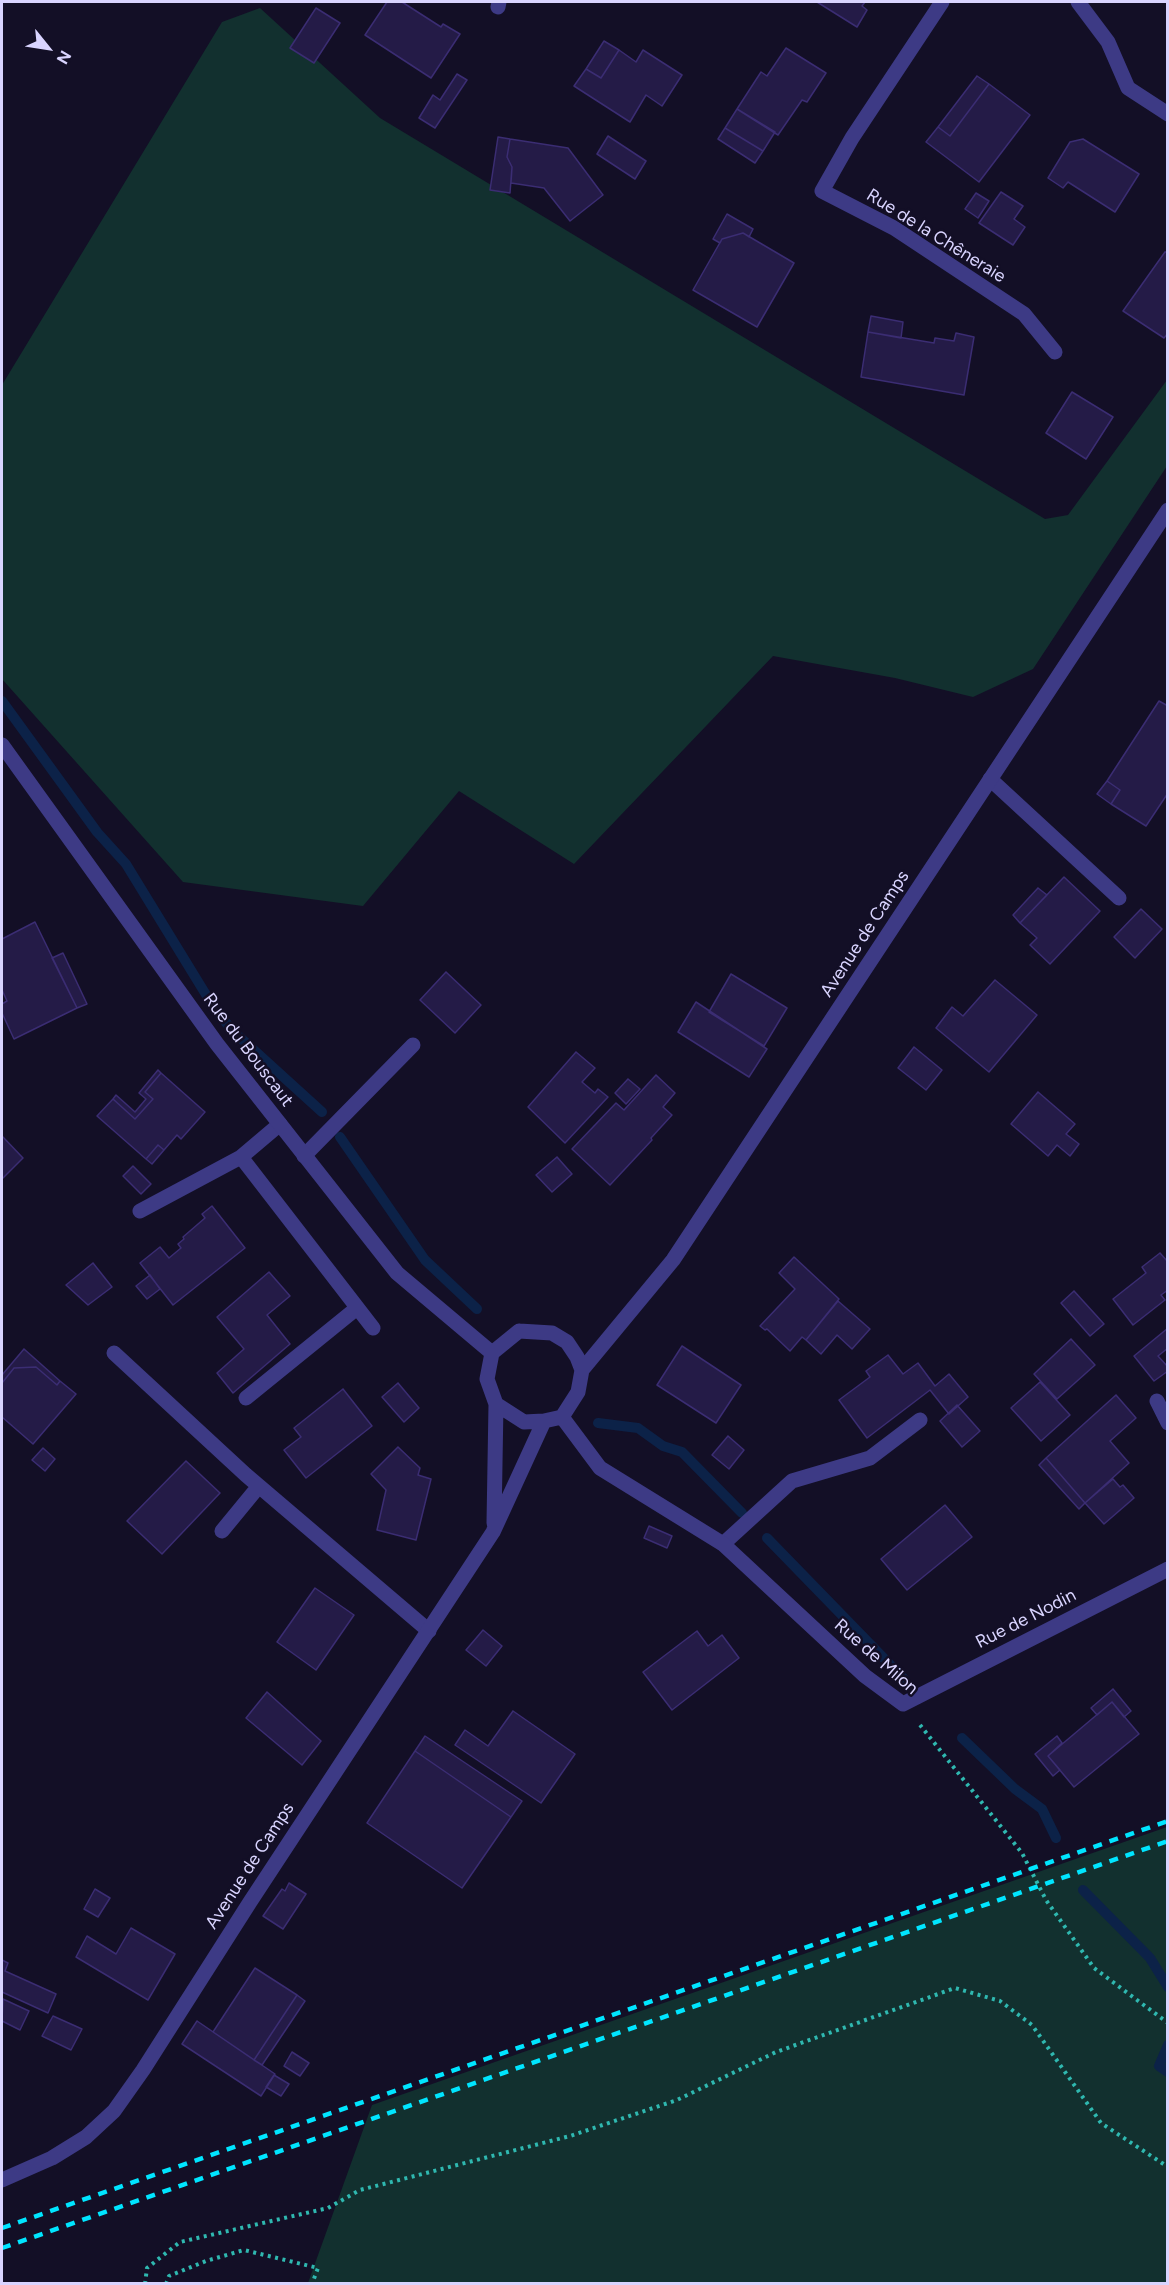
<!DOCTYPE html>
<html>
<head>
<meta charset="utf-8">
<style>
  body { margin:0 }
  #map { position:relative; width:1169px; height:2285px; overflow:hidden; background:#130f26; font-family:Figtree,sans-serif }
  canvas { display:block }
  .frame { position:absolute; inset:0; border:3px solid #d9d4ff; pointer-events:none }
  .north { position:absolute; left:18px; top:18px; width:60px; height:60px; -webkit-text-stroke:4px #130f26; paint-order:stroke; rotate:120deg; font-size:16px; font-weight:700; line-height:24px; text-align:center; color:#d9d4ff }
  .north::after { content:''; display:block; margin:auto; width:21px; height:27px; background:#d9d4ff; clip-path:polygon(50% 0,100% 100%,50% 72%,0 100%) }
</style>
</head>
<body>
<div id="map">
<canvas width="1169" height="2285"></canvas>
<div class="frame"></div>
<div class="north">N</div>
</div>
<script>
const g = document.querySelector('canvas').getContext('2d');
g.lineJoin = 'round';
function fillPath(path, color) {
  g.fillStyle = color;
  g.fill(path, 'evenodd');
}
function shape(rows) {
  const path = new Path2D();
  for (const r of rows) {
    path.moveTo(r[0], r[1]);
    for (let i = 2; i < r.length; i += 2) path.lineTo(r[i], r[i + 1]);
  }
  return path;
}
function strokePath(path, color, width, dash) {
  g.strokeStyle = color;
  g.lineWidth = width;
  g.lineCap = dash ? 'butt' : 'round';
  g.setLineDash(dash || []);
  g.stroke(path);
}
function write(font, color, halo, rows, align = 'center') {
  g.font = font + ' Figtree,sans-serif';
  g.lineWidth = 5;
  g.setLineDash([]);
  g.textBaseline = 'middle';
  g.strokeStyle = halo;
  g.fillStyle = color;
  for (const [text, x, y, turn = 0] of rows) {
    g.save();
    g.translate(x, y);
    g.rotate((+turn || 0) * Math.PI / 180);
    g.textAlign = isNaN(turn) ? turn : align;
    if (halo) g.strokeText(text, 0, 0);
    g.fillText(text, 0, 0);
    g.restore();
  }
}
const green = shape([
  [260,8,380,118,1045,519,1068,515,1167,380,1167,466,1033,669,973,697,895,678,773,656,574,864,459,791,363,906,183,882,2,679,2,385,222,22],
  [1167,1827,1167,2283,308,2283,372,2105]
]);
const stream = shape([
  [2,701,97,832,126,864,216,1011,234,1032,322,1112],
  [340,1137,425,1260,477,1309],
  [598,1423,638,1428,663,1446,682,1452,742,1513],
  [767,1538,904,1679],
  [962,1738,1015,1789,1042,1809,1056,1838],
  [1083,1890,1150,1958,1168,1987],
  [1168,2045,1159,2066,1168,2072]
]);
const building = shape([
  [387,2,402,2,441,27,443,24,460,34,431,78,365,35,387,2],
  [817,2,865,2,862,6,867,10,857,27,817,2],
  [316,8,340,23,314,63,290,48,316,8],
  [604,41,619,50,601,78,586,69,604,41],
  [786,48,826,73,807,102,802,100,778,135,737,109,761,72,767,76,786,48],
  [619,50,636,62,643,50,682,75,662,106,646,95,630,122,574,86,586,69,601,78,619,50],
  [457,74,467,80,435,128,419,118,433,95,440,100,457,74],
  [977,76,989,84,950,136,938,127,977,76],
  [989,84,1030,115,979,182,926,142,938,127,950,136,989,84],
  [737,109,775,132,763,151,725,128,737,109],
  [725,128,763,151,755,163,718,139,725,128],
  [608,136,646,161,635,179,597,154,608,136],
  [498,137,510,139,507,157,512,167,510,193,490,190,498,137],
  [510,139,568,148,603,195,570,221,544,188,511,183,512,167,507,157,510,139],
  [1083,139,1139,174,1115,212,1068,182,1063,188,1048,178,1070,142,1083,139],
  [1001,192,1023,206,1014,219,1025,227,1013,245,979,223,1001,192],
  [976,193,989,201,978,218,965,209,976,193],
  [727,214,753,229,749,237,743,233,722,239,720,243,713,239,727,214],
  [743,233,794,263,757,327,693,290,722,239,743,233],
  [1165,252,1168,252,1168,333,1164,338,1123,311,1165,252],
  [871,316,903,322,901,338,868,332,871,316],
  [868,332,934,343,935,338,954,341,956,333,974,337,964,395,861,377,868,332],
  [1072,392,1113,417,1086,459,1046,433,1072,392],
  [1159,701,1168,706,1168,793,1146,826,1111,804,1120,790,1107,781,1159,701],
  [1107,781,1120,790,1111,804,1097,794,1107,781],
  [1064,877,1100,911,1050,964,1030,945,1037,938,1020,923,1064,877],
  [1038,888,1047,895,1020,923,1013,915,1038,888],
  [1141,909,1162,929,1135,958,1114,937,1141,909],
  [35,922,77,1008,14,1039,2,1013,2,1004,7,1001,2,990,2,939,35,922],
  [63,953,87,1004,77,1008,52,958,63,953],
  [446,972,481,1005,455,1033,420,1000,446,972],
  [731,974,787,1008,764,1046,709,1012,731,974],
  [995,980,1037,1015,989,1072,936,1028,952,1007,963,1016,995,980],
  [696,1002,767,1049,749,1077,678,1032,696,1002],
  [914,1047,942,1070,926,1090,898,1068,914,1047],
  [576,1052,595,1068,582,1082,595,1093,598,1089,608,1097,565,1143,528,1107,576,1052],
  [158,1070,161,1073,145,1092,153,1099,135,1119,113,1099,116,1095,135,1112,146,1099,139,1093,158,1070],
  [161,1073,205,1112,181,1139,177,1135,164,1150,158,1145,146,1159,97,1116,113,1099,135,1119,153,1099,145,1092,161,1073],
  [656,1075,675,1093,663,1107,672,1115,651,1138,652,1140,610,1185,572,1149,616,1103,624,1110,656,1075],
  [628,1079,640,1089,626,1104,615,1093,628,1079],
  [1038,1092,1075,1124,1066,1134,1079,1144,1070,1156,1057,1145,1048,1156,1011,1124,1038,1092],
  [2,1136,23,1158,2,1179,2,1136],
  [158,1145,164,1150,152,1164,146,1159,158,1145],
  [557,1157,572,1174,552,1192,536,1175,557,1157],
  [133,1166,151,1184,141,1194,123,1176,133,1166],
  [212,1206,245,1248,173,1305,140,1263,160,1247,169,1258,181,1248,178,1244,184,1239,183,1237,205,1218,202,1214,212,1206],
  [1160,1253,1168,1262,1168,1290,1161,1295,1165,1300,1133,1325,1113,1299,1146,1273,1142,1267,1160,1253],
  [794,1257,839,1299,806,1340,802,1337,790,1351,767,1329,765,1330,760,1326,795,1289,779,1273,794,1257],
  [93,1263,112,1287,88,1305,66,1285,93,1263],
  [269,1272,290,1296,267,1315,290,1344,233,1393,217,1373,244,1349,217,1317,269,1272],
  [150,1275,160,1289,147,1299,136,1286,150,1275],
  [1074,1291,1104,1324,1090,1336,1061,1303,1074,1291],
  [838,1301,870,1329,852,1349,837,1335,821,1354,806,1340,838,1301],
  [1168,1328,1168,1348,1158,1356,1168,1367,1168,1371,1154,1381,1134,1356,1168,1328],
  [1071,1339,1095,1365,1057,1399,1034,1374,1071,1339],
  [682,1346,741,1385,716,1423,657,1385,682,1346],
  [24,1349,60,1381,57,1385,36,1367,14,1368,2,1383,2,1375,24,1349],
  [888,1355,903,1374,918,1363,935,1386,949,1374,968,1397,949,1414,930,1390,867,1438,839,1400,870,1377,866,1371,888,1355],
  [36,1367,57,1385,60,1381,76,1394,33,1444,2,1417,2,1383,14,1368,36,1367],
  [1040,1382,1070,1415,1041,1441,1011,1408,1040,1382],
  [398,1383,419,1408,404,1422,382,1397,398,1383],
  [343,1389,372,1426,306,1478,284,1450,301,1437,294,1428,343,1389],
  [1116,1395,1136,1418,1110,1441,1129,1463,1085,1503,1046,1458,1116,1395],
  [957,1405,980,1431,962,1447,940,1421,957,1405],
  [728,1436,744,1450,729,1469,712,1455,728,1436],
  [398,1447,420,1468,418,1475,431,1479,416,1540,377,1530,386,1490,371,1474,398,1447],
  [43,1448,55,1459,45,1471,32,1460,43,1448],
  [1046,1458,1085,1503,1079,1509,1039,1465,1046,1458],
  [186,1461,220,1493,162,1554,127,1521,186,1461],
  [1113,1479,1120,1487,1123,1485,1134,1498,1104,1524,1085,1503,1113,1479],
  [945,1505,972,1537,907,1590,881,1559,945,1505],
  [649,1526,672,1536,667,1548,644,1538,649,1526],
  [315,1588,354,1615,316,1670,277,1642,315,1588],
  [483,1630,502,1646,486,1666,466,1650,483,1630],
  [697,1631,708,1646,722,1635,739,1658,672,1710,643,1672,697,1631],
  [1113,1689,1131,1711,1124,1717,1112,1702,1097,1715,1091,1708,1113,1689],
  [267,1692,321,1741,302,1765,246,1718,267,1692],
  [1112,1702,1139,1734,1074,1787,1048,1756,1112,1702],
  [513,1711,575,1754,541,1803,455,1745,465,1730,488,1746,513,1711],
  [425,1736,522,1801,511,1817,415,1751,425,1736],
  [1057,1736,1062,1743,1048,1756,1060,1770,1053,1776,1035,1754,1057,1736],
  [415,1751,511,1817,462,1888,367,1823,415,1751],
  [289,1883,306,1894,283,1929,263,1916,282,1889,285,1891,289,1883],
  [95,1889,110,1898,98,1917,84,1909,95,1889],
  [131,1928,175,1954,148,2000,76,1957,87,1936,116,1954,131,1928],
  [2,1960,8,1963,5,1971,56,1994,48,2013,2,1992,2,1960],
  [255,1968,297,1995,254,2060,213,2032,255,1968],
  [297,1995,305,2001,262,2065,254,2060,297,1995],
  [3,1999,29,2011,20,2030,2,2021,3,1999],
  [53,2016,82,2029,71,2050,42,2036,53,2016],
  [197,2021,275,2074,261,2096,182,2044,197,2021],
  [292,2052,309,2063,300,2076,284,2066,292,2052],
  [274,2075,289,2084,281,2096,266,2087,274,2075]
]);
const path = shape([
  [920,1725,1022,1853,1046,1900,1094,1968,1168,2023],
  [145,2284,147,2268,180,2242,328,2208,360,2190,570,2136,677,2100,776,2052,955,1988,1000,2001,1032,2025,1101,2123,1168,2167],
  [166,2284,169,2276,206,2261,244,2250,318,2268,312,2284]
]);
const lane = shape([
  [990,779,1119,898],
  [280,1124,241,1157,373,1328],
  [304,1156,413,1045],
  [140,1211,241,1157],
  [114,1353,246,1475,429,1631],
  [246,1398,357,1308],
  [1157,1401,1168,1423],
  [222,1531,259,1486],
  [723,1544,792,1481,870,1458,920,1420]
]);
const street = shape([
  [942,2,852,138,822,191,894,228,1024,314,1055,352],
  [1078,2,1108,42,1128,88,1168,114],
  [498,7,499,2],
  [2,745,217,1044,397,1273,492,1353],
  [519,1331,552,1333,567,1342,577,1357,582,1370,578,1392,562,1417,544,1421,524,1422,496,1404,487,1379,492,1353,519,1331],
  [582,1370,673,1260,1168,510],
  [562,1417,600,1468,723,1544,865,1676,903,1704,1168,1569],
  [494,1523,496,1404],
  [2,2180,52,2158,86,2137,114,2111,143,2070,250,1902,493,1532,544,1421]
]);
const rail = shape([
  [2,2228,1168,1821],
  [2,2248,1168,1841]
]);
const streetNames = [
  ["Rue de la Chêneraie",936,236,32],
  ["Avenue de Camps",865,934,-57],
  ["Rue du Bouscaut",248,1050,53],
  ["Rue de Nodin",1026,1619,-27],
  ["Rue de Milon",876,1657,41],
  ["Avenue de Camps",250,1866,-57]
];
fillPath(green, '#12302f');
strokePath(stream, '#0c2248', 10);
fillPath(building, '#241b47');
strokePath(building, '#3b2d73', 1.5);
strokePath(path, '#2fb8b0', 4, [3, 4.5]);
strokePath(lane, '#3d3a85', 15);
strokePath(street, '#3d3a85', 15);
strokePath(rail, '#00e5ff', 4.5, [9, 8]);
write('18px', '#d9d4ff', '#130f26', streetNames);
</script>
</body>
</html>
